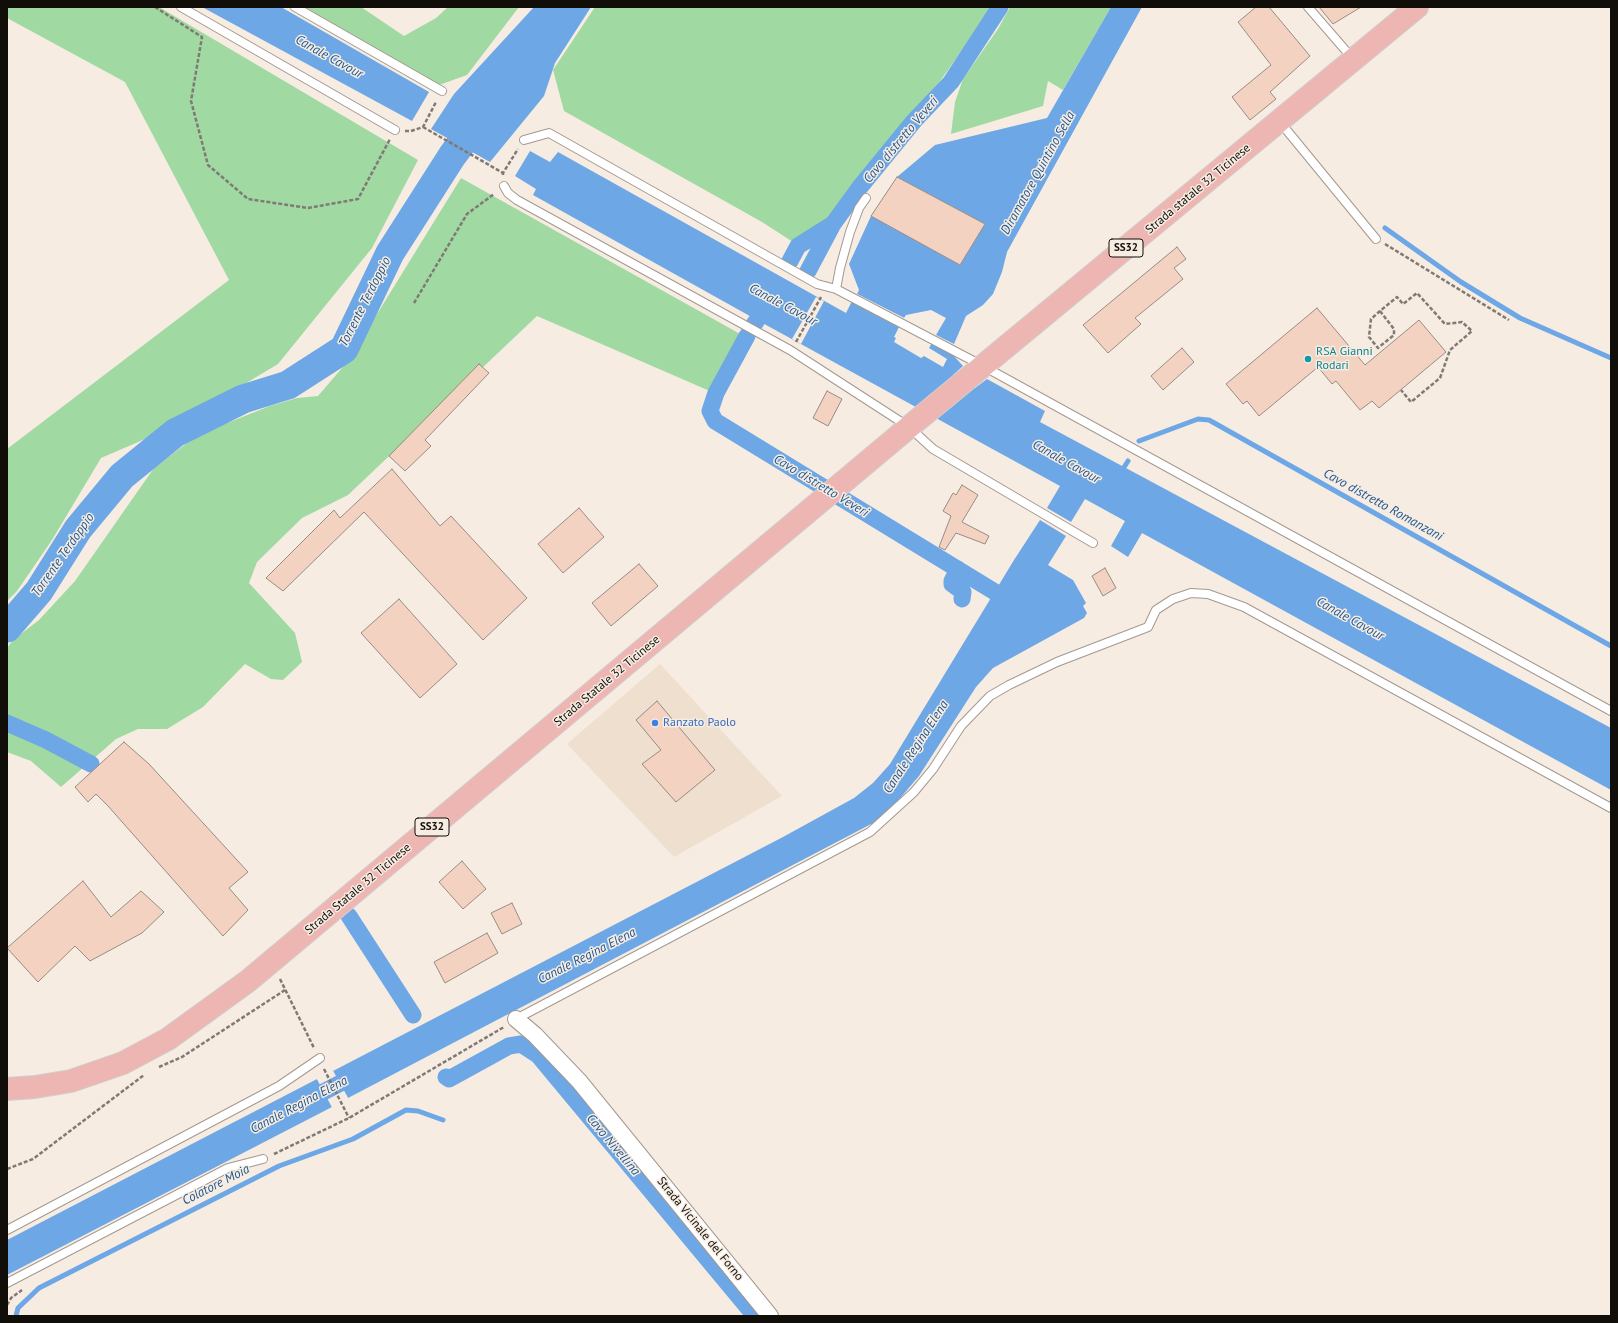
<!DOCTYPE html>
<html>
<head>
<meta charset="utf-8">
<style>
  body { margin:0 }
  #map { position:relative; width:1618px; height:1323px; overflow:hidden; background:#f7ece2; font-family:"PT Sans",sans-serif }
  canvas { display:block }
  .frame { position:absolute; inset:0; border:8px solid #110e0a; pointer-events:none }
</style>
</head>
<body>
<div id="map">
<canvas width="1618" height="1323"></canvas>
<div class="frame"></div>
</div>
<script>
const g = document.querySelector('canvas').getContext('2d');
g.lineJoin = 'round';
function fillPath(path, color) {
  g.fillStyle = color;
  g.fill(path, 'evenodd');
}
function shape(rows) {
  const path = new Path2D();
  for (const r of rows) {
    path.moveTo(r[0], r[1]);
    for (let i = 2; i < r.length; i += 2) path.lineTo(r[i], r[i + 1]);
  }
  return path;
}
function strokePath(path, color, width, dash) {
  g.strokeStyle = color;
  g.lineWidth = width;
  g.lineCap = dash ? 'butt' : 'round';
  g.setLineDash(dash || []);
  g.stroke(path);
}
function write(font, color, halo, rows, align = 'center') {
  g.font = font + ' "PT Sans",sans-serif';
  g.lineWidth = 3;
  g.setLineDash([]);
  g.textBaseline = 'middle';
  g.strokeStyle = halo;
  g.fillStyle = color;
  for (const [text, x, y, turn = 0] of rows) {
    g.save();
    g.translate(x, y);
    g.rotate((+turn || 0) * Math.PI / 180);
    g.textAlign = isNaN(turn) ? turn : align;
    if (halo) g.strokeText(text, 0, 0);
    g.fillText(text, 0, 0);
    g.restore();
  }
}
const built = shape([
  [660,664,782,796,674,857,567,744]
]);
const green = shape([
  [7,7,159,7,418,160,372,248,278,364,173,427,101,458,52,540,17,591,7,601,7,449,229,280,125,82,7,18],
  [302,7,361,7,404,36,436,18,448,7,519,7,467,75,439,85],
  [595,7,993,7,940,81,883,148,827,220,793,242,762,222,564,111,553,70],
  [1010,7,1111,7,1063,90,1048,81,1043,106,951,134,955,102,963,79,998,29],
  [461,178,742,335,712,392,537,316,348,495,302,518,257,562,249,583,295,633,302,662,283,680,271,679,245,664,203,707,167,729,138,729,116,739,61,787,31,761,7,752,7,648,13,640,39,620,75,581,154,468,187,443,222,425,270,406,297,398,318,396,348,361]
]);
const water = shape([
  [202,7,281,7,429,92,412,121],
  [534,7,591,7,555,63,544,96,490,162,431,129,454,94],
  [1111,7,1142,7,1007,252,1002,272,993,294,983,305,966,316,954,344,936,335,946,318,931,310,906,315,904,318,857,294,859,290,849,264,871,216,960,265,985,224,897,177,935,145,1047,118],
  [530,151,550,162,558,152,846,313,852,301,899,327,894,337,896,338,894,342,921,358,924,356,943,367,947,359,929,348,932,343,953,355,963,366,953,375,975,388,987,379,1045,411,1040,422,1611,728,1611,790,1142,533,1128,557,1111,546,1125,521,1085,499,1071,522,1047,508,1060,486,757,320,533,195,536,189,515,176],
  [1040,520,1066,536,1048,565,1073,580,1086,603,1083,606,1087,613,1084,618,993,668,976,687,919,776,896,803,875,822,348,1098,333,1071,783,837,854,798,873,783,890,764,1014,560],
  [317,1079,332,1107,7,1275,7,1240]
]);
const pier = shape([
  [857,294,904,318,903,319,856,296],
  [816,297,824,301,801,344,792,339],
  [333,1071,348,1098,346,1099,332,1072],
  [319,1078,334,1106,332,1107,317,1079]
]);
const stream = shape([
  [1385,228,1461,282,1520,318,1611,358],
  [1139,441,1198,419,1209,420,1611,646],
  [1121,472,1128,461],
  [16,1316,18,1308,39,1288,279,1166,353,1139,406,1110,418,1111,443,1120]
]);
const canal = shape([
  [790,261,798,246,833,224,860,187,914,121,951,82,1000,7],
  [808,271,832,226],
  [753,326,757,320],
  [747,336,716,393,710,411,715,421,1008,600],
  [958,569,952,581,952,584,963,592,962,599],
  [7,723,46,740,91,764],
  [349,916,413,1015],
  [446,1077,449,1079,509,1046,521,1044,538,1055,755,1316],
  [304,1102,360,1073]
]);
const river = shape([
  [7,628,39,591,78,529,122,476,175,433,243,399,288,385,344,349,390,253,452,156,484,113]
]);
const building = shape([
  [1256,7,1269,7,1310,56,1270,92,1276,99,1250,120,1232,97,1271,65,1238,22,1256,7],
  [1319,7,1361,7,1333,24,1319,7],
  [897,177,985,224,960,265,871,216,897,177],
  [1177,247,1186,259,1174,268,1183,279,1135,318,1141,324,1108,353,1083,325,1177,247],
  [1317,308,1365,365,1419,320,1446,352,1379,408,1372,401,1360,410,1336,381,1332,384,1318,367,1259,416,1247,401,1243,404,1226,384,1317,308],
  [1182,348,1194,362,1163,390,1151,376,1182,348],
  [479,364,489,373,425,440,431,446,405,471,389,456,479,364],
  [827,391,842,399,828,426,813,418,827,391],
  [392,469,440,526,451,516,527,598,483,640,364,512,283,591,266,578,334,510,340,518,392,469],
  [962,485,978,495,962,522,989,536,985,544,956,533,945,550,939,547,951,516,943,511,953,493,956,495,962,485],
  [579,508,604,537,563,573,538,544,579,508],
  [639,564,658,586,611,626,592,603,639,564],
  [1105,568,1116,588,1103,596,1092,576,1105,568],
  [399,599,457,664,420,698,361,633,399,599],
  [657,701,715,770,676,802,642,764,661,750,636,720,657,701],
  [124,742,149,764,248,872,229,888,248,910,223,936,108,806,96,794,88,802,75,787,124,742],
  [462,861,486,889,463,909,439,882,462,861],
  [83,881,111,917,141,891,164,912,142,933,90,961,75,946,38,982,7,948,83,881],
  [512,903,522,924,502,934,491,913,512,903],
  [487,933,498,953,445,983,434,962,487,933]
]);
const path = shape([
  [155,7,202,37,191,101,208,165,248,199,308,208,358,199,390,139],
  [423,127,503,173],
  [405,131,411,131,423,127,436,102],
  [503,175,503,173,518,149],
  [1385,244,1509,320],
  [414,303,467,214,494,194],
  [1380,311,1394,329,1394,335,1378,348,1369,337,1371,319,1380,311,1397,297,1403,304,1417,293,1445,324,1462,322,1472,331,1450,350,1440,378,1411,402,1401,390],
  [796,342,821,297],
  [280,979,314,1048],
  [159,1067,182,1057,285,990],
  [324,1069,349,1118],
  [274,1154,349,1118,504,1027],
  [7,1169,33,1159,144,1075],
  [7,1305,11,1298,22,1290]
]);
const service = shape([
  [181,7,395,130],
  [295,7,442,91],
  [1308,7,1353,59],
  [1280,122,1376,239],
  [524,140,549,133,817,284,836,289,983,366,1611,711],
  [504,186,508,193,517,200,790,350,909,427,933,449,1093,543],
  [836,289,840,268,850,232,859,208,866,198],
  [516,1019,870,832,914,792,933,769,961,726,990,696,1009,685,1057,662,1148,627,1156,610,1173,599,1191,593,1208,594,1244,607,1611,808],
  [7,1230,279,1086,320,1058],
  [7,1283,228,1168,263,1159]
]);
const minor = shape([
  [516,1019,535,1035,579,1081,770,1316]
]);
const primary = shape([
  [7,1089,35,1087,71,1081,123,1063,168,1039,248,981,909,427,1417,7]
]);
const markers = [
  [1308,359,4,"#0f9aa8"],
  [655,723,4,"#3f7fe0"]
];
const shields = [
  [1126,248,34],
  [432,827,34]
];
const shieldNames = [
  ["SS32",1126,248],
  ["SS32",432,827]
];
const streetNames = [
  ["Strada statale 32 Ticinese",1198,189,-40],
  ["Strada Statale 32 Ticinese",607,681,-40],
  ["Strada Statale 32 Ticinese",358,889,-40],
  ["Strada Vicinale del Forno",700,1229,51]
];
const cultureNames = [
  ["RSA Gianni",1316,352],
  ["Rodari",1316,366]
];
const shopNames = [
  ["Ranzato Paolo",663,723]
];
const waterNames = [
  ["Canale Cavour",329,57,29],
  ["Cavo distretto Veveri",901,140,-50],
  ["Diramatore Quintino Sella",1038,173,-61],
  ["Torrente Terdoppio",365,302,-63],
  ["Canale Cavour",783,305,28],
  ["Canale Cavour",1066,462,29],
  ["Cavo distretto Veveri",821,486,31],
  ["Cavo distretto Romanzani",1383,505,29],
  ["Torrente Terdoppio",63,555,-55],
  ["Canale Cavour",1350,619,29],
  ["Canale Regina Elena",916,747,-57],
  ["Canale Regina Elena",587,956,-27],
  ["Canale Regina Elena",299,1105,-28],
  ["Cavo Nivellina",613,1145,50],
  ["Colatore Moia",216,1185,-27]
];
fillPath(built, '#efdfcf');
fillPath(green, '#a0d9a2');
fillPath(water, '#6da7e5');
fillPath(pier, '#f7ece2');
strokePath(stream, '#6da7e5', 5);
strokePath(canal, '#6da7e5', 17);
strokePath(river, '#6da7e5', 29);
fillPath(building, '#f4d2c1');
strokePath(building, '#978b84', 1);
strokePath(service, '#a39990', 10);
strokePath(minor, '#a39990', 18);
strokePath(primary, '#cfcfce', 24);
strokePath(path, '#817a74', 2.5, [4, 2]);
strokePath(service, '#fff', 8);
strokePath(minor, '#fff', 16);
strokePath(primary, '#eeb6b2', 22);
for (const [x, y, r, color] of markers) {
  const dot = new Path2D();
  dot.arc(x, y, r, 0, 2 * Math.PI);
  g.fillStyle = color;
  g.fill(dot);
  strokePath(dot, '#f7ece2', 1.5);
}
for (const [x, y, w] of shields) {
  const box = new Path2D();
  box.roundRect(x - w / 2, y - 9, w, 18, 3);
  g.fillStyle = '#f7ece2';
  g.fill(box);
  strokePath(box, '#110e0a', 1);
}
write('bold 11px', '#110e0a', null, shieldNames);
write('12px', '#110e0a', '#f7ece2', streetNames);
write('12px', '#0d838f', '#f7ece2', cultureNames, 'left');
write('12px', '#366cbe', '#f7ece2', shopNames, 'left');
write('italic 13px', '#1c5791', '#f7ece2', waterNames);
</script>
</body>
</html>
